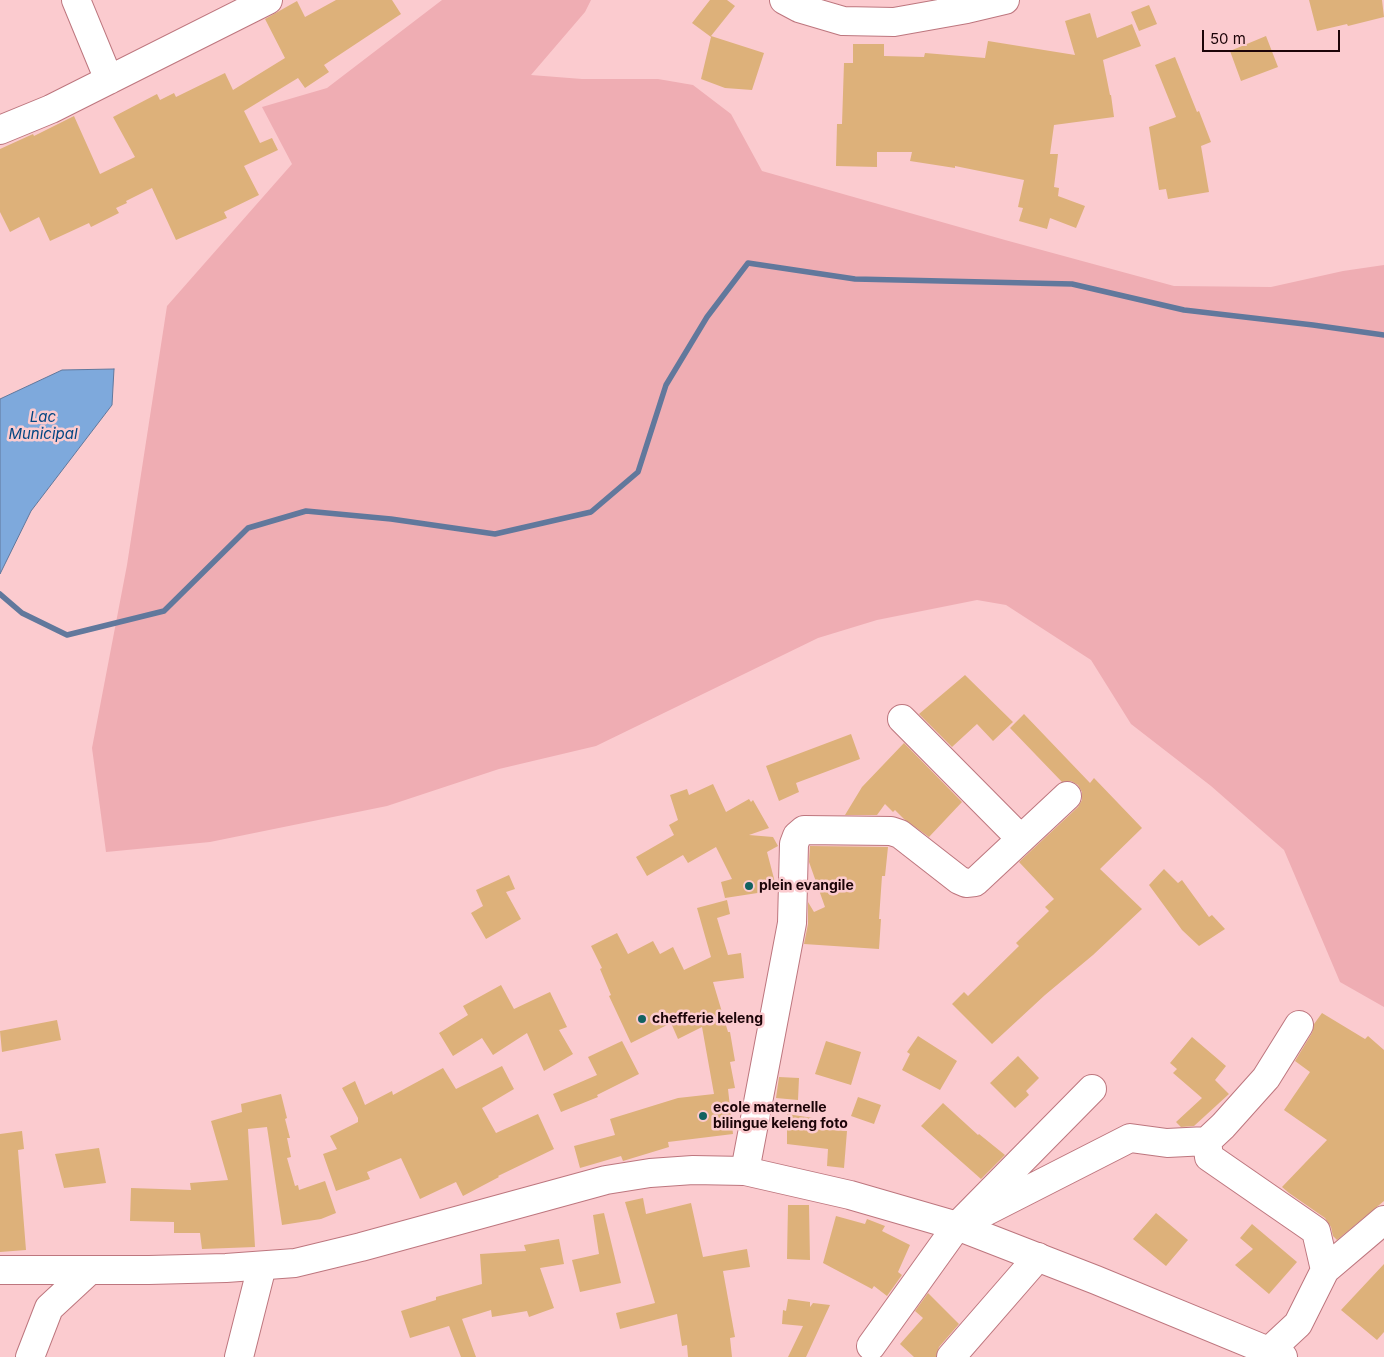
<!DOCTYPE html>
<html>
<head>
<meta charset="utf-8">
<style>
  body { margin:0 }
  #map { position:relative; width:1384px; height:1357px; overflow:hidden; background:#fbcbcf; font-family:Inter,sans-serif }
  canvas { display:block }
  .scale { position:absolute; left:1202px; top:30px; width:138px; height:22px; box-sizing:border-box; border:2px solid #1c0408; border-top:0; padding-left:6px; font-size:15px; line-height:18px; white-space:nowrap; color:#1c0408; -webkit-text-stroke:4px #fbcbcf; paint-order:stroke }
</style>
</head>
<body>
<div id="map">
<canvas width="1384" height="1357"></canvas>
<div class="scale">50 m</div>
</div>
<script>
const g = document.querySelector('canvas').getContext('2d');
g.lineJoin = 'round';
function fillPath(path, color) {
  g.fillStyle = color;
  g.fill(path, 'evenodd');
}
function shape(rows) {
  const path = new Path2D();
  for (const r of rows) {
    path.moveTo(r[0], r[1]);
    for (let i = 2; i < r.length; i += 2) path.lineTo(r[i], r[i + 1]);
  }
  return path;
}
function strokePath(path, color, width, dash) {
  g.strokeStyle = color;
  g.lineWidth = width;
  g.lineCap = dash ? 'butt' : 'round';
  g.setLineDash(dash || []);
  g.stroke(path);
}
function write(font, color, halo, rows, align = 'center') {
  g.font = font + ' Inter,sans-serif';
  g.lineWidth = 5;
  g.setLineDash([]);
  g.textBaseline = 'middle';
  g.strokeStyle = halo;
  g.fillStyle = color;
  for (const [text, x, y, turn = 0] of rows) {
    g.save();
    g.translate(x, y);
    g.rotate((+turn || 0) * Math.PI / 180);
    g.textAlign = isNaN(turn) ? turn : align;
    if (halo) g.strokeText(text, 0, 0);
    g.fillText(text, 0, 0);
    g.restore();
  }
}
const green = shape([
  [442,0,591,0,585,12,531,75,582,79,658,79,693,85,731,114,762,171,1005,240,1174,286,1271,287,1343,271,1384,265,1384,1007,1340,982,1284,850,1211,786,1131,724,1091,660,1006,605,977,600,877,620,818,638,596,746,499,769,387,806,210,842,106,852,92,748,127,565,167,306,292,164,262,107,327,88]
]);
const water = shape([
  [114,369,112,405,31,511,0,574,0,399,62,370,114,369]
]);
const stream = shape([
  [0,594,22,613,67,635,164,611,248,528,306,511,391,519,495,534,591,512,638,472,666,385,707,317,748,263,855,279,1072,284,1184,310,1313,325,1384,335]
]);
const building = shape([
  [336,0,392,0,401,14,324,65,329,72,305,88,298,78,244,111,260,143,272,138,278,150,244,166,259,195,224,212,227,218,176,240,152,188,126,201,127,203,116,208,119,213,91,227,89,223,50,241,39,217,10,232,0,212,0,149,33,134,34,136,74,116,100,174,135,157,113,117,157,94,160,100,174,93,176,97,225,73,233,90,285,58,265,19,297,1,305,17],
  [710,0,727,0,735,6,711,36,764,53,752,90,725,88,701,79,711,37,692,23],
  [1309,0,1382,0,1384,17,1348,26,1347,24,1317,31],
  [1149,5,1157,24,1139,31,1131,12],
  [1090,13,1097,38,1132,24,1141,46,1103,60,1110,95,1111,95,1114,117,1054,125,1050,154,1058,154,1054,187,1059,188,1058,196,1085,206,1076,228,1050,218,1047,229,1019,221,1023,208,1018,207,1024,180,955,166,955,168,910,161,912,152,877,152,877,167,836,166,837,124,842,124,844,63,853,63,853,44,884,44,884,56,924,57,925,53,985,58,988,41,1075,55,1065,21],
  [1266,36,1278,67,1241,81,1230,51],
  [1175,57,1197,112,1199,111,1211,142,1201,146,1209,192,1168,199,1166,189,1159,190,1149,127,1176,117,1155,65],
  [965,675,1013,722,993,741,977,724,952,747,919,714],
  [1024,714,1090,783,1094,778,1142,828,1100,869,1142,909,1093,955,1045,995,992,1044,952,1004,964,992,968,996,1019,946,1016,943,1049,911,1045,907,1054,899,1019,862,1078,807,1082,800,1082,792,1078,785,1071,781,1062,782,1010,728],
  [851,734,860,759,796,783,799,792,779,801,766,766],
  [904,743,962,802,929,837,904,819,895,810,893,812,885,804,877,815,845,815,862,787],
  [713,784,726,812,749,799,751,802,753,800,769,828,749,835,773,837,778,846,767,852,777,890,725,898,721,882,732,879,716,847,688,863,683,855,647,876,636,857,674,835,669,825,678,820,670,795,687,789,689,795],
  [810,846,888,847,885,876,882,876,879,919,881,919,879,949,804,944,808,924,808,902,814,912,825,907,809,862],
  [1164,869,1178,883,1182,880,1209,917,1212,915,1225,929,1199,946,1182,930,1149,885],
  [509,875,515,889,506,892,521,919,486,939,471,913,483,906,476,890],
  [727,900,730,914,717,918,728,955,741,953,744,978,713,982,728,1032,730,1032,735,1061,730,1062,735,1088,728,1089,733,1134,668,1142,669,1147,623,1161,621,1156,580,1168,574,1146,615,1135,610,1119,678,1098,714,1094,702,1027,678,1039,671,1023,631,1043,609,996,611,995,600,969,602,968,591,946,617,933,628,954,653,941,660,954,673,947,684,970,711,957,697,908],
  [501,985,514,1009,550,992,567,1027,559,1030,573,1054,544,1071,527,1033,493,1055,482,1038,453,1056,439,1033,468,1015,463,1006],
  [1322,1013,1365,1039,1368,1036,1384,1050,1384,1201,1337,1240,1333,1236,1331,1227,1325,1218,1289,1193,1282,1187,1327,1140,1284,1110,1310,1072,1295,1061,1312,1033,1314,1024],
  [57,1020,61,1040,2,1052,0,1031],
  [918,1036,957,1061,940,1090,902,1070,910,1054,907,1052],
  [1192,1037,1226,1066,1215,1080,1229,1094,1194,1126,1181,1127,1176,1122,1202,1098,1173,1073,1177,1069,1170,1063],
  [622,1041,639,1074,597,1095,598,1097,561,1112,553,1094,597,1075,588,1057],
  [826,1041,861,1052,851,1085,815,1074],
  [1018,1056,1039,1078,1026,1091,1029,1095,1015,1108,990,1083],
  [502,1066,514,1089,482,1108,496,1133,538,1114,554,1149,498,1176,499,1177,463,1196,456,1182,420,1199,401,1158,367,1172,370,1179,336,1191,323,1154,337,1149,330,1136,358,1122,358,1118,342,1088,355,1081,365,1105,392,1091,393,1095,443,1068,456,1089],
  [779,1077,799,1078,798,1100,776,1098],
  [281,1094,287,1118,285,1119,290,1138,287,1138,291,1157,287,1158,295,1186,298,1185,299,1190,325,1181,336,1213,321,1219,282,1225,267,1127,248,1129,255,1247,202,1249,200,1233,174,1233,174,1222,130,1221,131,1188,191,1190,190,1183,228,1180,211,1121,242,1112,241,1104],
  [858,1097,881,1105,874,1124,851,1116],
  [943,1103,978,1135,979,1134,1005,1155,981,1179,921,1126],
  [787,1114,813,1118,811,1129,847,1131,844,1168,827,1166,828,1149,787,1144],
  [22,1131,24,1149,18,1150,26,1250,0,1252,0,1134],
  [99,1148,106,1183,64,1188,55,1154],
  [643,1198,646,1214,691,1203,703,1257,747,1249,750,1267,723,1271,735,1337,730,1338,732,1357,688,1357,687,1345,682,1346,677,1314,620,1329,616,1313,655,1303,625,1202],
  [788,1205,809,1205,810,1260,787,1259],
  [604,1213,621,1283,580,1292,572,1260,599,1254,593,1215],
  [1156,1213,1188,1240,1166,1266,1133,1239],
  [836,1216,865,1224,867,1219,885,1226,882,1231,910,1245,898,1272,902,1275,887,1296,874,1286,872,1289,823,1263],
  [1252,1224,1297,1262,1269,1294,1235,1265,1253,1249,1240,1238],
  [559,1239,564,1264,540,1268,554,1308,529,1317,527,1311,492,1317,491,1310,462,1319,476,1357,461,1357,449,1326,410,1338,401,1311,436,1300,436,1297,482,1284,480,1254,526,1251,524,1245],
  [1384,1264,1384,1332,1377,1340,1341,1310],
  [928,1293,959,1324,939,1347,936,1357,914,1357,900,1344,923,1318,915,1311],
  [788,1299,810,1302,810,1307,813,1303,830,1305,806,1357,788,1357,803,1326,782,1324,783,1310,786,1311]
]);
const minor = shape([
  [76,0,109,80],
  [784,0,799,8,843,21,894,22,967,9,1005,0],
  [0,130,51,109,268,0],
  [902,719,1021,839],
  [1299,1025,1266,1078,1223,1126,1207,1141,1209,1157,1316,1231,1325,1270],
  [745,1171,792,923,794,844,797,836,804,830,891,831,900,834,959,880,966,883,975,882,1067,796],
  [979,1215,1130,1138,1167,1143,1207,1141],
  [871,1346,957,1226,1092,1089],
  [1269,1351,1298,1324,1325,1270,1384,1220],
  [30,1357,49,1308,90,1270],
  [239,1357,262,1266],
  [951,1357,1038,1257]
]);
const major = shape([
  [0,1270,149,1270,226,1268,295,1263,361,1247,606,1180,650,1173,693,1170,745,1171,850,1195,957,1226,1096,1280,1283,1357]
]);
const markers = [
  [749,886,5,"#126261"],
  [642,1019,5,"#126261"],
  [703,1116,5,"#126261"]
];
const poiNames = [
  ["plein evangile",759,886],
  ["chefferie keleng",652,1019],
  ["ecole maternelle",713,1108],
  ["bilingue keleng foto",713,1124]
];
const waterNames = [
  ["Lac",43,417],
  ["Municipal",43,434]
];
fillPath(green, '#efadb3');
fillPath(water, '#7ea9dc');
strokePath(water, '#61789c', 1);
strokePath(stream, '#61789c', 5.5);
fillPath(building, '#ddb17a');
strokePath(minor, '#bd767e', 30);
strokePath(major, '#bd767e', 30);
strokePath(minor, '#fff', 28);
strokePath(major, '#fff', 28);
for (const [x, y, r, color] of markers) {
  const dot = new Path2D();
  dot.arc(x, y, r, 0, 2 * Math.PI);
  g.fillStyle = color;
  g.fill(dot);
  strokePath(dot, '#fbcbcf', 2);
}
write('bold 14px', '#1c0408', '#fbcbcf', poiNames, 'left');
write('italic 15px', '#034682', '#fbcbcf', waterNames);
</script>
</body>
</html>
